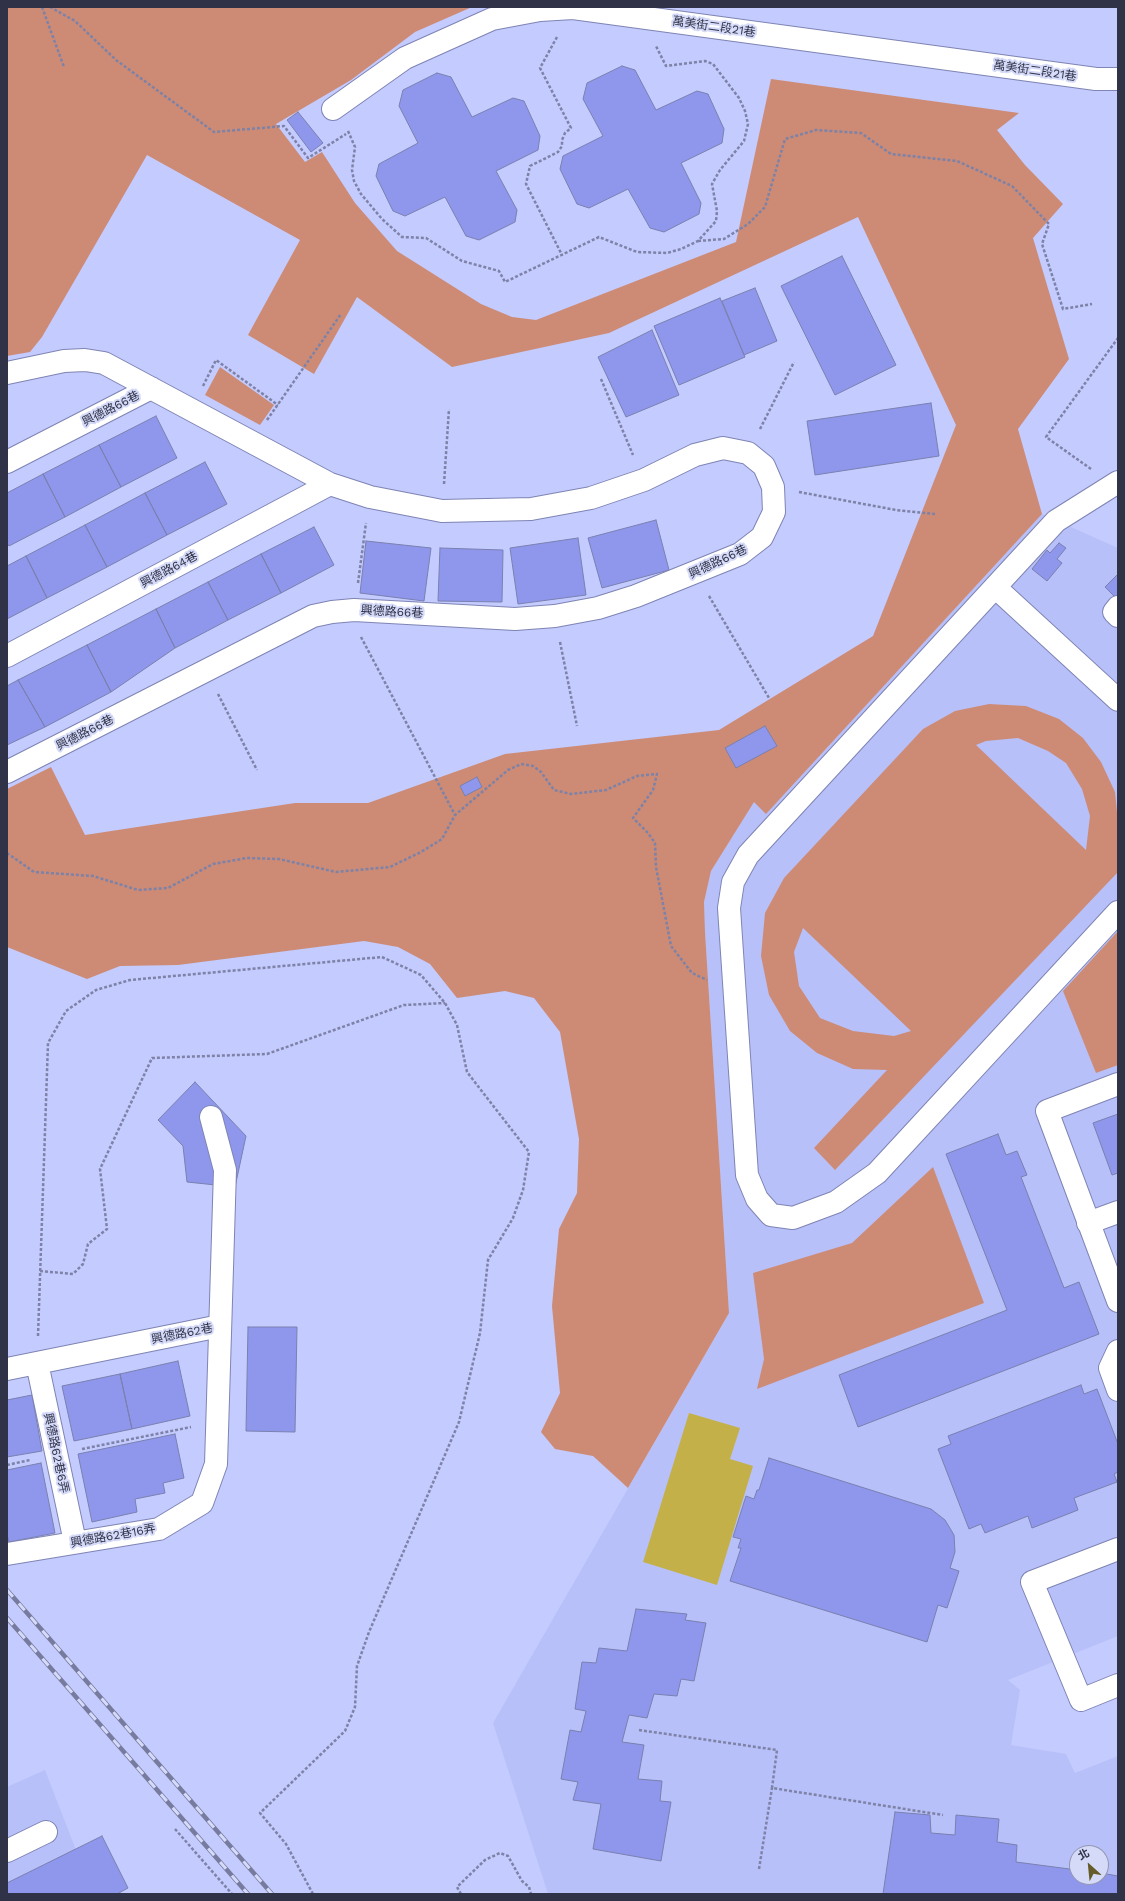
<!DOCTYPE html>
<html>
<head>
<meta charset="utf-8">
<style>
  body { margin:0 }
  #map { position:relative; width:1125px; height:1901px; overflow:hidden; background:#c4cbfe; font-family:"Work Sans","Noto Sans TC",sans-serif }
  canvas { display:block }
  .frame { position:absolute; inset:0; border:8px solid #303347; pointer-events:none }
  .north { position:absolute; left:1069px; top:1845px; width:40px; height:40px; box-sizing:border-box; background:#d5daf9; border:1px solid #9397b2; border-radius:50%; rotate:333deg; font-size:11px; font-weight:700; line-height:16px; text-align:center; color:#303347 }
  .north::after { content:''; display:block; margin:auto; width:14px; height:18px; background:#665c29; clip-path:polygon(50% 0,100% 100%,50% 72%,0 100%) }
</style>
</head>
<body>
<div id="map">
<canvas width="1125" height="1901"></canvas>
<div class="frame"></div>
<div class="north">北</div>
</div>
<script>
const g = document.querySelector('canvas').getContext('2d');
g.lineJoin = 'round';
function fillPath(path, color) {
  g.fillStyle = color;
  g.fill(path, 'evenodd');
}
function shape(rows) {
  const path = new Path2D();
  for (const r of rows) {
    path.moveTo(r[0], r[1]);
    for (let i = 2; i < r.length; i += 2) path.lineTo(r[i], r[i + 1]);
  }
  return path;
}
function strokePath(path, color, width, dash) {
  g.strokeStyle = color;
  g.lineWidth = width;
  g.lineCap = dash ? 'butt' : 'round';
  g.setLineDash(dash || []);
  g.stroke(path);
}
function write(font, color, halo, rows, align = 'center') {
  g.font = font + ' "Work Sans","Noto Sans TC",sans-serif';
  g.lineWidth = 4;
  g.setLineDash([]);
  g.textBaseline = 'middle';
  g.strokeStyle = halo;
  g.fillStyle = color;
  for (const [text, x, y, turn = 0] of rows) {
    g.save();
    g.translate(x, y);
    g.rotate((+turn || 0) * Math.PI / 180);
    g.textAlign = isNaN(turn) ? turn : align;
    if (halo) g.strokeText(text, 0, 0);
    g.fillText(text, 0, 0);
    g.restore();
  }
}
const built = shape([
  [1042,514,1118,548,1118,1636,1008,1680,1020,1690,1011,1745,1066,1754,1075,1773,1118,1756,1118,1894,548,1894,493,1723,729,1313,705,932,704,902,711,871,754,801,766,813],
  [1077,1853,1101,1853,1101,1877,1077,1877],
  [45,1770,81,1863,7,1894,7,1787]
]);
const green = shape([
  [7,7,472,7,415,32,351,80,276,124,305,162,322,152,355,203,397,251,481,304,512,317,536,320,736,242,771,79,1019,113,997,130,1025,165,1063,204,1033,238,1069,359,1018,429,1042,514,766,814,754,802,711,871,704,902,705,932,729,1313,628,1488,593,1456,555,1449,541,1432,560,1393,552,1306,559,1229,577,1193,579,1139,560,1032,534,998,505,991,457,998,430,964,398,947,364,941,178,965,120,966,87,979,7,947,7,789,51,767,85,835,295,803,368,803,505,754,719,730,873,636,956,425,858,217,609,333,452,367,357,297,314,374,248,335,300,240,147,155,42,337,30,352,7,356],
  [220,367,274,405,260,425,205,395],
  [989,704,1026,706,1059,719,1083,738,1101,762,1115,792,1118,822,1118,872,835,1170,814,1148,887,1070,853,1069,817,1053,790,1031,769,995,761,956,765,913,784,878,923,729,955,711],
  [1018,738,1048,751,1066,763,1082,789,1090,816,1086,850,976,745,986,741],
  [803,928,911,1031,894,1036,853,1031,820,1018,799,986,794,952],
  [1118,931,1118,1065,1096,1073,1063,991],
  [933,1167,984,1303,757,1389,764,1359,753,1273,852,1243]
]);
const water = shape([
  [689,1413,740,1428,730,1459,753,1466,717,1585,643,1562]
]);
const building = shape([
  [622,66,635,70,656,110,697,91,708,94,724,129,722,143,681,163,701,203,699,214,664,232,650,228,628,189,589,208,577,204,560,169,563,156,603,136,583,99,587,83,622,66],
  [437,73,451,77,472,117,513,98,524,101,540,136,538,150,496,171,517,210,515,222,479,240,466,236,445,197,405,216,393,211,376,176,379,164,418,143,399,106,403,90,437,73],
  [298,112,323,143,311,152,287,120,298,112],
  [842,256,896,365,835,395,781,286,842,256],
  [755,288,777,341,744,355,722,301,755,288],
  [720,298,745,357,679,385,654,326,720,298],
  [652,330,679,395,626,417,598,357,652,330],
  [931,403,939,456,815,475,807,421,931,403],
  [156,416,177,458,121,487,99,445,156,416],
  [99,445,121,487,65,517,43,474,99,445],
  [205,462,227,504,167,535,145,493,205,462],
  [43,474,65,517,9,546,7,543,7,493,43,474],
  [145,493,167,535,107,567,85,525,145,493],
  [656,520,669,570,602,588,588,538,656,520],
  [85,525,107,567,47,598,26,556,85,525],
  [314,527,334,565,281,593,261,554,314,527],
  [578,538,586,595,518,604,510,548,578,538],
  [366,541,431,548,424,601,360,593,366,541],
  [1059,543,1066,548,1057,559,1062,563,1047,581,1032,569,1047,550,1050,553,1059,543],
  [440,548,503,550,502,602,438,601,440,548],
  [261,554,281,593,228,620,208,582,261,554],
  [26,556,47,598,7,619,7,566,26,556],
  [1118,574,1118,600,1105,587,1118,574],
  [208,582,228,620,175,648,156,609,208,582],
  [156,609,175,648,111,692,87,645,156,609],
  [87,645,111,692,45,727,18,680,87,645],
  [18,680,45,727,7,745,7,686,18,680],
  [765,726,777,746,736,768,725,748,765,726],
  [477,777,482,787,465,796,460,786,477,777],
  [195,1082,246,1136,235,1187,187,1182,183,1146,158,1120,195,1082],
  [1118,1114,1118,1173,1112,1175,1093,1123,1118,1114],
  [998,1134,1006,1155,1017,1151,1027,1175,1021,1177,1064,1288,1079,1282,1099,1334,858,1427,839,1375,1007,1310,946,1154,998,1134],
  [248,1327,297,1327,295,1432,246,1431,248,1327],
  [178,1361,190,1416,132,1429,120,1374,178,1361],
  [120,1374,132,1429,74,1441,62,1386,120,1374],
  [1081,1385,1084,1394,1097,1389,1118,1444,1118,1472,1114,1474,1117,1482,1074,1498,1078,1510,1032,1528,1028,1516,985,1533,981,1524,969,1529,938,1449,951,1444,948,1436,1081,1385],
  [32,1395,42,1451,7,1457,7,1400,32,1395],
  [175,1434,184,1478,163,1483,165,1493,135,1499,137,1512,92,1522,78,1454,175,1434],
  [769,1458,931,1509,945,1520,954,1535,955,1552,950,1568,959,1571,947,1608,938,1605,927,1642,730,1581,741,1548,738,1548,741,1539,733,1537,746,1496,754,1499,757,1490,759,1490,769,1458],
  [41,1463,55,1533,9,1542,7,1535,7,1470,41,1463],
  [636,1609,687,1614,685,1620,706,1623,694,1681,681,1679,677,1696,654,1694,647,1718,629,1715,622,1742,644,1745,638,1779,662,1781,660,1801,671,1802,661,1861,593,1849,601,1804,573,1800,578,1782,561,1779,570,1730,581,1732,586,1711,575,1709,582,1662,596,1663,599,1648,627,1651,636,1609],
  [895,1812,930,1815,931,1833,955,1835,956,1815,999,1819,997,1842,1017,1845,1016,1862,1077,1870,1077,1877,1101,1877,1101,1873,1118,1876,1118,1894,883,1894,895,1812],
  [102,1836,128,1888,117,1894,7,1894,7,1883,102,1836]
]);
const path = shape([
  [42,7,64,67],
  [50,7,75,21,116,60,214,132,284,126,308,158,346,134],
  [557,37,540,68,571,128,565,133,562,140,562,146,558,152,530,166,526,184,562,255],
  [348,131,355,147,352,170,354,181,361,194,382,219,402,237,426,238,462,261,499,271,505,282,599,237,637,252,667,253,681,249,698,241,716,221,717,211,712,184,720,170,744,141,748,124,745,111,739,98,713,64,705,61,666,66,656,46],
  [698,241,724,239,748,224,765,207,785,139,816,130,861,133,891,154,957,161,1012,186,1049,224,1042,244,1063,309,1092,304],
  [601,379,633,455],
  [203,386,216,360,278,405],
  [267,420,341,314],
  [760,429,794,362],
  [1091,469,1046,437,1118,338],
  [444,484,449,409],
  [799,492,896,510,935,514],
  [358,583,366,523],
  [709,596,769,698],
  [361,637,455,815],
  [560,642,577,726],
  [218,694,257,770],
  [7,853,34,872,93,876,138,890,168,888,213,864,247,858,279,859,336,872,390,867,421,852,442,839,455,815,508,770,521,764,533,766,541,772,554,790,571,794,606,790,637,776,657,774,653,790,633,818,648,833,655,843,656,867,671,946,692,973,707,980],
  [40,1271,73,1274,83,1264,88,1244,107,1229,100,1169,152,1058,267,1054,404,1005,445,1003],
  [38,1336,48,1043,66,1011,96,990,130,980,382,957,421,975,445,1003,457,1025,467,1072,529,1152,523,1190,513,1218,488,1260,480,1333,459,1422,369,1632,357,1666,355,1707,345,1731,260,1813,286,1844,313,1894],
  [82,1449,191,1427],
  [7,1465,30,1460],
  [639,1730,777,1750,772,1788,943,1815],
  [175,1829,232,1894],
  [759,1869,772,1788],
  [461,1894,457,1887,485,1860,500,1853,508,1856,522,1881,529,1887,531,1894]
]);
const minor = shape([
  [333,109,405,58,492,19,540,10,573,8,1096,79,1118,79],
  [7,373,64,361,85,360,104,363,330,484,370,497,442,511,531,509,591,498,644,480,695,455,723,448,748,453,764,466,773,487,774,512,762,537,740,554,636,596,598,608,555,616,515,619,354,610,332,612,313,616,7,772],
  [7,462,151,388],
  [1118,482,1056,521,748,855,733,882,729,908,747,1175,757,1199,771,1215,793,1218,836,1202,877,1173,1118,912],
  [995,587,1118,700],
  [1118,607,1114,612,1118,616],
  [7,656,330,484],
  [1118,1084,1047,1111,1118,1301],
  [1088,1223,1118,1212],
  [1118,1351,1110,1368,1118,1390],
  [37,1363,75,1542],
  [7,1369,220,1326],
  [1118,1549,1032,1582,1081,1700,1118,1685],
  [7,1554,159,1529,202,1503,216,1464,225,1170,211,1117],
  [7,1851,46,1832]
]);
const rail = shape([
  [7,1590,272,1894],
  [7,1618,248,1894]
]);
const streetNames = [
  ["萬美街二段21巷",714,27,8],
  ["萬美街二段21巷",1035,71,8],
  ["興德路66巷",111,409,-27],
  ["興德路66巷",718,562,-25],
  ["興德路64巷",169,570,-28],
  ["興德路66巷",392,612,3],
  ["興德路66巷",85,733,-27],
  ["興德路62巷",182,1334,-11],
  ["興德路62巷6弄",56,1453,78],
  ["興德路62巷16弄",113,1536,-10]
];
fillPath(built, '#b8c0f9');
fillPath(green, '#cd8b76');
fillPath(water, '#c4b048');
fillPath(building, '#8f97ed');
strokePath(building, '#7a80af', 1);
strokePath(minor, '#7e84b3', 24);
strokePath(path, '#7d82a6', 2.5, [3, 2]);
strokePath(minor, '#fff', 22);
strokePath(rail, '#777c9f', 4.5);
strokePath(rail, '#d5daf9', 3, [9]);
write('12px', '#303347', '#d5daf9', streetNames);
</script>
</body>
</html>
